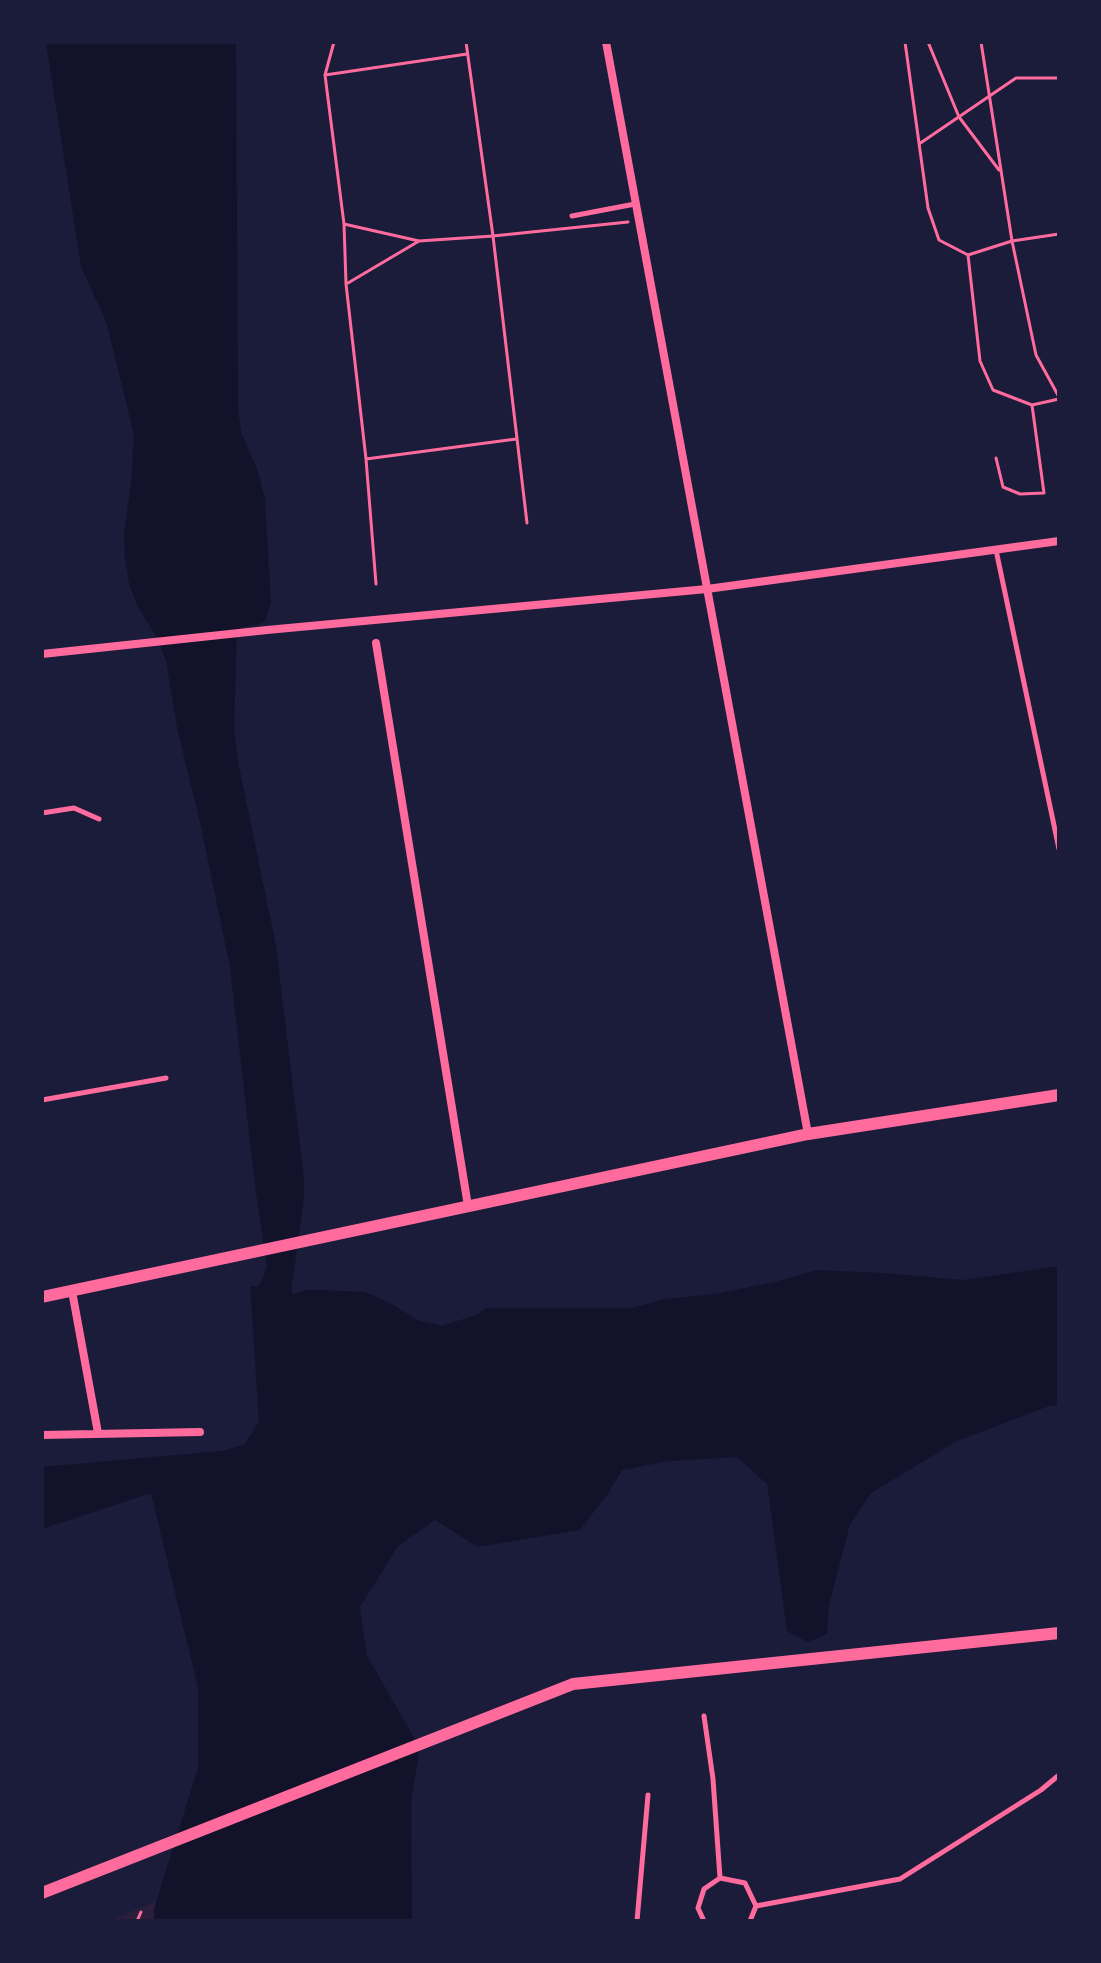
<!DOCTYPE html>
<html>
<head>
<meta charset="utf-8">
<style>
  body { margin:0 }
  #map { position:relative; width:1101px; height:1963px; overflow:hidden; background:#1b1b3a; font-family:"Varela Round",sans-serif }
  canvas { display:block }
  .frame { position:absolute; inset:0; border:44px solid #1b1b3a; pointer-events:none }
</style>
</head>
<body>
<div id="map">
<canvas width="1101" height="1963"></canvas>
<div class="frame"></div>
</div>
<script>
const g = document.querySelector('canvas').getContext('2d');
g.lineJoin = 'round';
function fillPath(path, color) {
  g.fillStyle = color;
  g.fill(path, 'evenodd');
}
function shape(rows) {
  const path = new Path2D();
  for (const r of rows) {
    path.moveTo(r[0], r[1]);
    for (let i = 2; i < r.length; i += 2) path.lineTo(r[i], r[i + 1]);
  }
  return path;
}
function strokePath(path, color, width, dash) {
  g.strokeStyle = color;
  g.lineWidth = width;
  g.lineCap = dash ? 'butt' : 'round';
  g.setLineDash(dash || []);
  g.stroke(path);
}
const green = shape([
  [160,1900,156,1921,108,1921]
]);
const water = shape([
  [46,42,236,42,238,411,242,435,257,469,265,499,271,603,265,621,260,624,242,627,237,631,234,730,239,766,276,946,304,1179,304,1198,291,1292,294,1294,305,1290,320,1290,365,1292,392,1304,417,1320,442,1326,479,1314,486,1308,632,1308,666,1299,715,1294,775,1282,818,1270,882,1273,965,1280,1059,1266,1059,1405,1049,1406,957,1441,871,1493,850,1524,829,1605,827,1634,808,1642,787,1631,767,1484,737,1457,669,1461,622,1470,607,1495,580,1530,478,1547,435,1520,398,1546,360,1607,367,1656,420,1748,411,1801,412,1921,154,1921,154,1909,198,1768,198,1688,151,1493,42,1529,42,1467,221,1451,244,1445,259,1422,250,1286,259,1286,267,1267,255,1185,230,967,201,827,177,727,166,661,157,637,137,606,129,583,125,558,124,533,131,484,134,435,107,324,81,266]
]);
const path = shape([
  [334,42,325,75,344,224,346,284,366,459,376,584],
  [466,42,493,236,527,523],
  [905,42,928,208,939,240,968,255,980,361,993,390,1032,405],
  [928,42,959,117,999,170],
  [981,42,1012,241,1036,355,1059,397],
  [325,75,467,54],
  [919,144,1016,78,1059,78],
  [344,224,419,241],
  [968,255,1012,241,1059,234],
  [348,283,419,241,493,236,628,222],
  [996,458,1003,487,1020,494,1044,493,1032,405,1059,399],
  [366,459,516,439],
  [137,1921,141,1912]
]);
const service = shape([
  [572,216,635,204],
  [996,550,1059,849],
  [42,813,74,808,99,819],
  [42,1100,166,1078],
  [704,1716,713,1779,720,1878],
  [756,1906,900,1879,1041,1790,1059,1775],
  [637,1921,648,1795],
  [704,1921,698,1908,704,1889,720,1878,745,1883,756,1906,750,1921]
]);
const minor = shape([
  [606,42,808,1134],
  [376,643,468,1206],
  [42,654,267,630,707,589,1059,541],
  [72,1291,98,1433],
  [42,1435,200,1432]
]);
const tertiary = shape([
  [42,1297,808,1134,1059,1095],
  [42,1893,573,1684,1059,1633]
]);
fillPath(green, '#2a1e3b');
fillPath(water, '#12122b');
strokePath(path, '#ff6b9d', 3);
strokePath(service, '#ff6b9d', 5);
strokePath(minor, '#ff6b9d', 8);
strokePath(tertiary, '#ff6b9d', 12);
</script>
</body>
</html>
